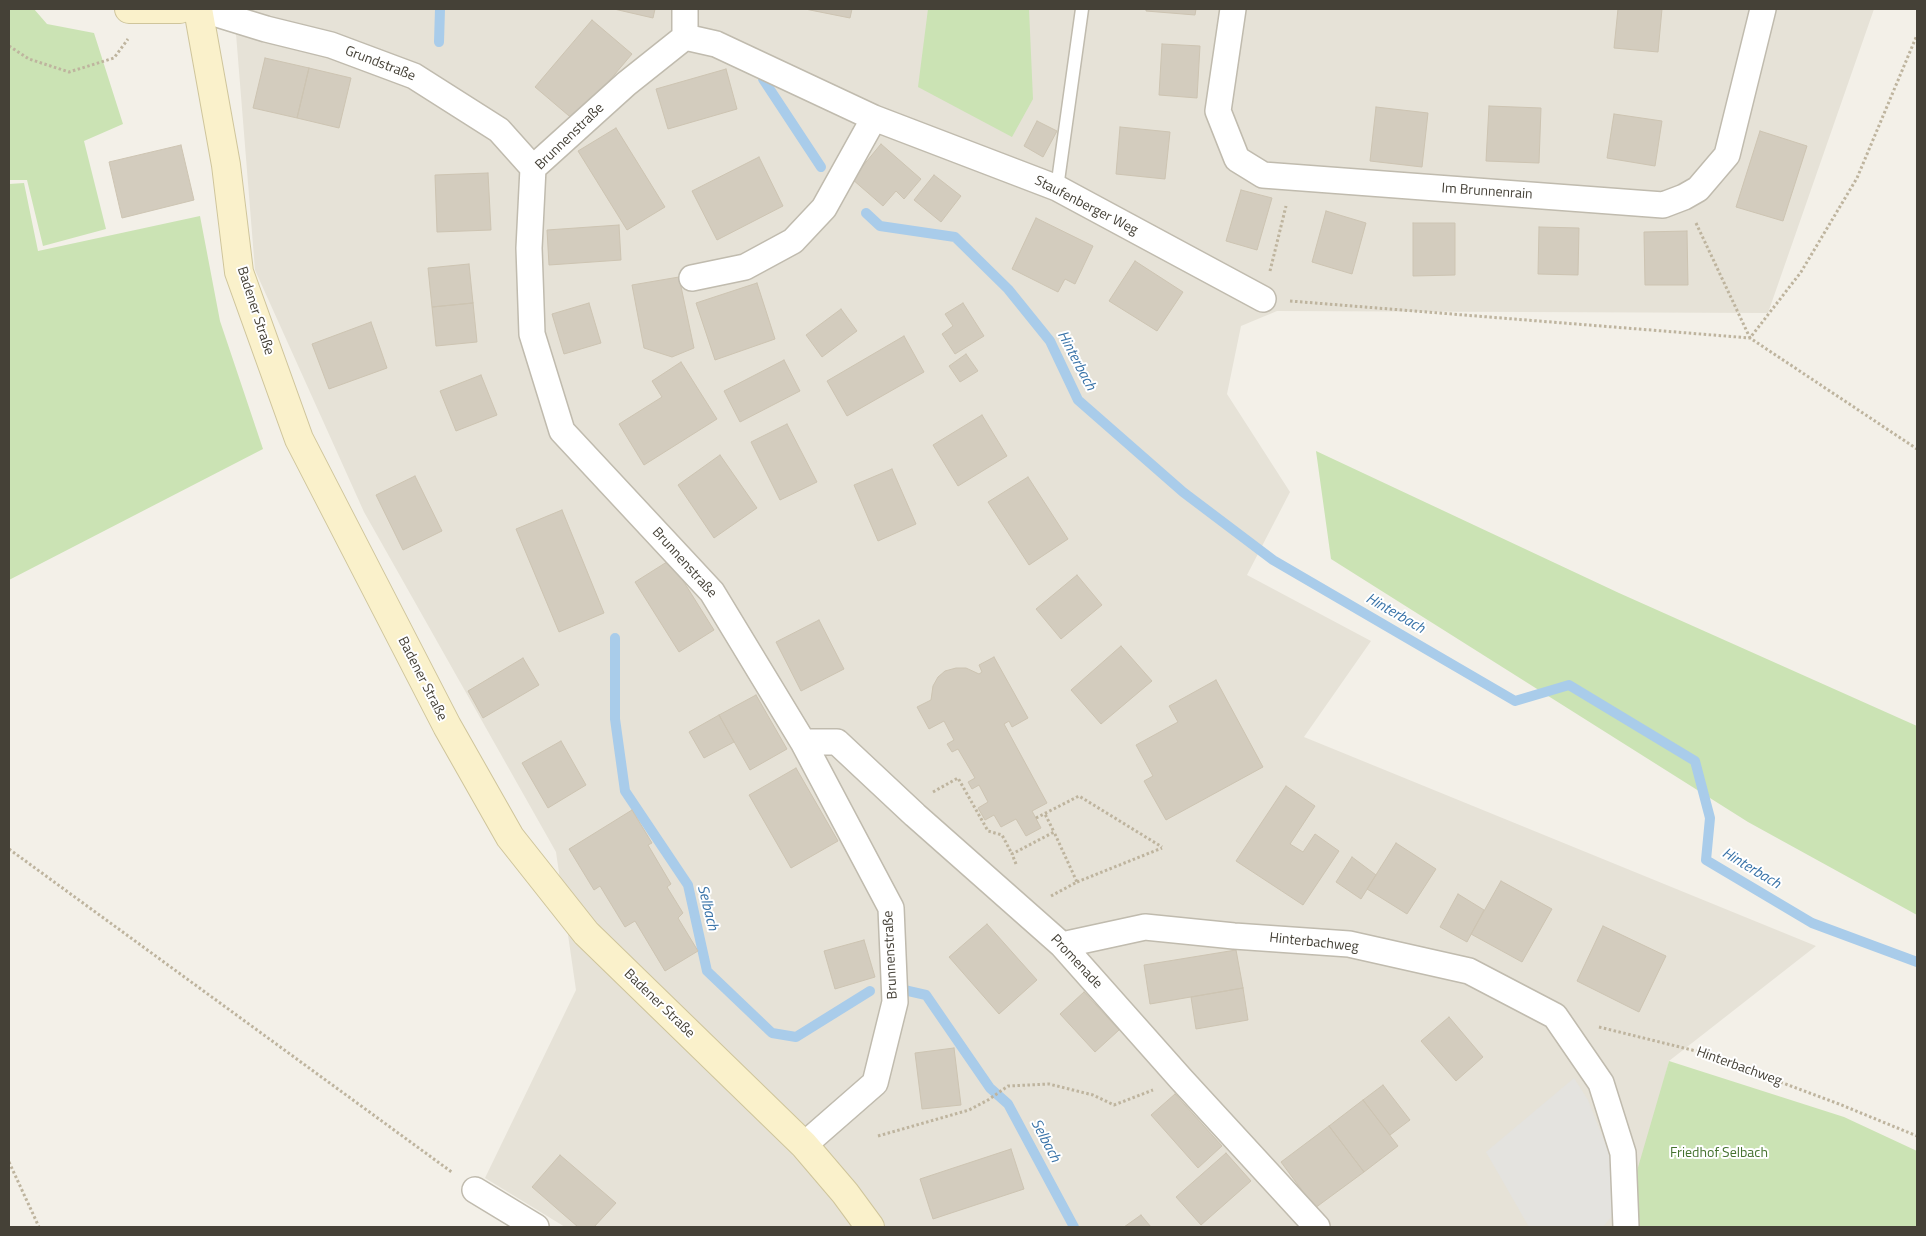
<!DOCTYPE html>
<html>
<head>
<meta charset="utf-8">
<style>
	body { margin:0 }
	#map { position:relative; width:1926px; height:1236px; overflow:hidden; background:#f3f0e8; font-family:"Titillium Web",sans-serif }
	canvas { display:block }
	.frame { position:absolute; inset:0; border:10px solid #454137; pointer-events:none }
</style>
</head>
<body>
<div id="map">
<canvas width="1926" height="1236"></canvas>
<div class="frame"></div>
</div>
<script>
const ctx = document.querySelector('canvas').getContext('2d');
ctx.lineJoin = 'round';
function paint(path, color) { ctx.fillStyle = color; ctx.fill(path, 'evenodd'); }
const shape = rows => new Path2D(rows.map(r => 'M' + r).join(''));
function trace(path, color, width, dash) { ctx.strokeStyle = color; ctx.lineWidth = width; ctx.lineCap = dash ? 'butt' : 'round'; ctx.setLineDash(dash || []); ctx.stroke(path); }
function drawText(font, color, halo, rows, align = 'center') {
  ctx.font = font + ' "Titillium Web",sans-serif'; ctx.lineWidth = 4; ctx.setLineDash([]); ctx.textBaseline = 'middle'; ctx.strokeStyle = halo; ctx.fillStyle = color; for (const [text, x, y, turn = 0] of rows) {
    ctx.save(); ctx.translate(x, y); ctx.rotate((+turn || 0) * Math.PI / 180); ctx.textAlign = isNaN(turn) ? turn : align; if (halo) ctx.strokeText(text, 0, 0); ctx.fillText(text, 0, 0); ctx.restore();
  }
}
paint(shape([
	[234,9,1874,9,1768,313,1277,311,1241,326,1227,394,1290,492,1247,575,1371,641,1304,737,1816,946,1669,1061,1627,1227,565,1227,485,1178,576,990,556,852,364,512,255,270]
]), '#e6e2d7');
paint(shape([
	[9,9,34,9,47,24,94,33,123,124,84,141,106,229,43,246,27,180,9,180],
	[928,9,1029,9,1033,99,1012,137,918,87],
	[24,183,38,251,200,216,220,321,263,449,9,580,9,184],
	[1316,451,1619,593,1917,726,1917,915,1748,822,1331,559],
	[1669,1061,1844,1117,1917,1151,1917,1227,1627,1227,1625,1212]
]), '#cbe3b4');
paint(shape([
	[1574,1078,1588,1100,1610,1156,1617,1210,1603,1227,1529,1227,1486,1152]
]), '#e4e3df');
trace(shape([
	[439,42,440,9],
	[763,79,821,167],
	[866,213,880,226,955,237,1008,289,1050,341,1078,400,1183,492,1273,560,1515,701,1569,685,1695,761,1710,818,1706,860,1812,923,1917,962],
	[615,638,615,719,625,791,688,885,707,971,772,1033,796,1037,870,991],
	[904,990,926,995,990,1088,1008,1104,1074,1227]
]), '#a9ccea', 10);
const building = shape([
	[614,9,655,9,653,18,614,9],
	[805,9,852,9,850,18,805,9],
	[1146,9,1196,9,1195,15,1146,11,1146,9],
	[1618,9,1662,9,1658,52,1614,48,1618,9],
	[592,20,632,54,575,121,535,87,592,20],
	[1162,44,1200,46,1197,98,1159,95,1162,44],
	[265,58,309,68,297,118,253,108,265,58],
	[309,68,351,78,339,128,297,118,309,68],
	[726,69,737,109,668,129,656,89,726,69],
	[1489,106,1541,108,1539,163,1486,161,1489,106],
	[1376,107,1428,113,1422,167,1370,161,1376,107],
	[1614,114,1662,121,1655,166,1607,158,1614,114],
	[1037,121,1057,131,1043,157,1024,146,1037,121],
	[1120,127,1170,132,1165,179,1116,174,1120,127],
	[616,128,665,207,627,230,578,151,616,128],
	[1760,131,1807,146,1783,221,1736,207,1760,131],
	[881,144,921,179,904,199,896,191,883,206,852,179,881,144],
	[181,145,194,200,122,218,109,162,181,145],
	[759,157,783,206,717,240,692,191,759,157],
	[488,173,491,230,437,232,435,175,488,173],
	[934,175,961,196,941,222,914,200,934,175],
	[1241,190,1272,198,1257,250,1226,241,1241,190],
	[1326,211,1366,223,1352,274,1312,262,1326,211],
	[1036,218,1093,246,1075,284,1065,279,1058,292,1012,269,1036,218],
	[1413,223,1455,223,1455,275,1413,276,1413,223],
	[619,225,621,260,549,265,547,230,619,225],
	[1539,227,1579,228,1578,275,1538,274,1539,227],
	[1687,231,1688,285,1645,285,1644,232,1687,231],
	[1135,261,1183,292,1157,331,1109,301,1135,261],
	[469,264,473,303,432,307,428,268,469,264],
	[679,277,694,348,672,357,644,348,632,285,679,277],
	[757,283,775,339,715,360,696,303,757,283],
	[473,303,477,342,436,346,432,307,473,303],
	[589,303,601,343,564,354,552,314,589,303],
	[963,303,984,336,955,354,942,334,953,326,945,314,963,303],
	[841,309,857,331,822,357,806,335,841,309],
	[371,322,387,368,329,389,312,344,371,322],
	[904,336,924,372,847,416,827,381,904,336],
	[966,354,978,371,960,382,949,366,966,354],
	[784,360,800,391,740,422,724,391,784,360],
	[681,362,717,419,644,465,619,424,662,397,652,381,681,362],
	[481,375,497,415,456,431,440,391,481,375],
	[982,415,1007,456,958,486,933,445,982,415],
	[787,424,817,482,780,500,751,442,787,424],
	[720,455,757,508,714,538,678,485,720,455],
	[892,469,916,524,878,541,854,485,892,469],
	[415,476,442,531,403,550,376,495,415,476],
	[1028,477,1068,539,1029,565,988,502,1028,477],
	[562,510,604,613,559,632,516,529,562,510],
	[670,560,714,630,679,652,635,582,670,560],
	[1077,575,1102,605,1061,639,1036,609,1077,575],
	[819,620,844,669,801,691,776,642,819,620],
	[1121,646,1152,681,1101,724,1071,690,1121,646],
	[994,657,1028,718,1012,727,1009,721,1004,724,1047,803,1032,811,1041,828,1026,836,1016,819,1001,827,994,815,985,820,978,808,988,802,979,785,972,789,968,782,975,778,958,749,952,752,947,744,954,740,944,721,929,729,917,707,931,700,933,686,938,677,945,671,956,668,966,668,979,674,982,672,979,665,994,657],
	[523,658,539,685,483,718,468,691,523,658],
	[1216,680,1263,767,1166,820,1144,781,1153,776,1136,745,1178,722,1169,706,1216,680],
	[756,695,787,749,750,770,719,715,756,695],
	[719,715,734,742,704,758,689,732,719,715],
	[561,741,586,785,548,808,522,763,561,741],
	[796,768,838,841,791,868,749,795,796,768],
	[1286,786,1315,806,1290,844,1303,852,1315,834,1339,851,1303,905,1236,861,1286,786],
	[632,810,652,843,648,845,671,884,667,887,683,913,678,918,698,951,665,971,635,921,625,927,600,886,594,890,569,849,632,810],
	[1396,843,1436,869,1407,914,1367,889,1396,843],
	[1352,857,1376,875,1361,899,1336,882,1352,857],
	[1501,881,1552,909,1522,962,1471,934,1501,881],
	[1458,894,1484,910,1467,942,1440,927,1458,894],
	[987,924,1037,980,999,1014,949,957,987,924],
	[1603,926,1666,956,1639,1012,1577,981,1603,926],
	[864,940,875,977,835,989,824,951,864,940],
	[1236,950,1243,988,1150,1004,1144,965,1236,950],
	[1243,988,1248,1020,1196,1029,1191,997,1243,988],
	[1084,992,1119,1030,1095,1052,1060,1014,1084,992],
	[1449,1017,1483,1057,1456,1081,1421,1041,1449,1017],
	[954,1048,961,1105,922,1109,915,1053,954,1048],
	[1383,1085,1410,1120,1390,1135,1363,1100,1383,1085],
	[1175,1094,1222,1146,1198,1168,1151,1115,1175,1094],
	[1363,1100,1398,1146,1364,1172,1329,1126,1363,1100],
	[1329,1126,1364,1172,1315,1208,1281,1162,1329,1126],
	[1011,1149,1024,1189,933,1219,920,1179,1011,1149],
	[1226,1153,1251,1181,1201,1225,1176,1197,1226,1153],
	[560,1155,616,1203,594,1227,578,1227,532,1187,560,1155],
	[1141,1215,1151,1227,1124,1227,1141,1215]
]);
paint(building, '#d3ccbe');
trace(building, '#cdc4b2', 1);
const lane = shape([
	[1057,188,1082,9]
]);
const street = shape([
	[201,9,266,29,331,45,414,76,499,130,533,168],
	[685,9,685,37,626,84,533,168,529,248,532,334,562,431,712,592,803,742,891,908,895,1002,875,1083,804,1145],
	[1233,9,1218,111,1237,159,1263,175,1663,205,1684,197,1698,189,1727,155,1763,9],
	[685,37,716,44,874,118,1057,188,1263,299],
	[692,278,745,267,793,241,824,208,874,118],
	[803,742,837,742,915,815,1062,945,1181,1079,1317,1227],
	[1062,945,1145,927,1234,936,1349,944,1469,971,1555,1016,1601,1083,1623,1153,1626,1227],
	[475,1190,536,1227]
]);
const secondary = shape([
	[129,9,180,9],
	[198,9,226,165,239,272,299,439,447,726,510,837,586,933,804,1145,845,1193,870,1227]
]);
trace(lane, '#c0bbae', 15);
trace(street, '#c0bbae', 28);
trace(secondary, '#cfc59b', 30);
trace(shape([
	[9,46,29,59,69,72,114,58,128,39],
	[1696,223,1750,338,1801,272,1857,178,1917,35],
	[1270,271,1286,206],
	[1290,301,1750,338,1917,449],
	[933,792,958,778,988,831,1002,835,1012,854],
	[1036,818,1079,796,1162,847],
	[9,849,453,1173],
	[1016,864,1012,854,1054,832,1045,814],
	[1077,882,1162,848],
	[1051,896,1077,882,1054,832],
	[1599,1027,1700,1052,1839,1104,1917,1136],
	[878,1136,969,1110,988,1100,1008,1086,1049,1084,1093,1095,1114,1105,1153,1090],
	[9,1162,39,1227]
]), '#beb49e', 3, [2.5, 2.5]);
trace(lane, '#fff', 12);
trace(street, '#fff', 25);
trace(secondary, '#faf1cb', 28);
drawText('14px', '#454137', '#fff', [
	["Grundstraße",380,64,21],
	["Brunnenstraße",570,137,-44],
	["Im Brunnenrain",1487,192,4],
	["Staufenberger Weg",1086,206,27],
	["Badener Straße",255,311,72],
	["Brunnenstraße",684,563,48],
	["Badener Straße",422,679,63],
	["Hinterbachweg",1314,943,6],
	["Brunnenstraße",891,955,-93],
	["Promenade",1076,962,47],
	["Badener Straße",659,1004,44],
	["Hinterbachweg",1739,1067,20]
]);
drawText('14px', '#45722f', '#fff', [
	["Friedhof Selbach",1719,1154]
]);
drawText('italic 15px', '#3973a8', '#fff', [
	["Hinterbach",1076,361,62],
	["Hinterbach",1395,614,30],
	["Hinterbach",1751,869,31],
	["Selbach",707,908,76],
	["Selbach",1045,1141,62]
]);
</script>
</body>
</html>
